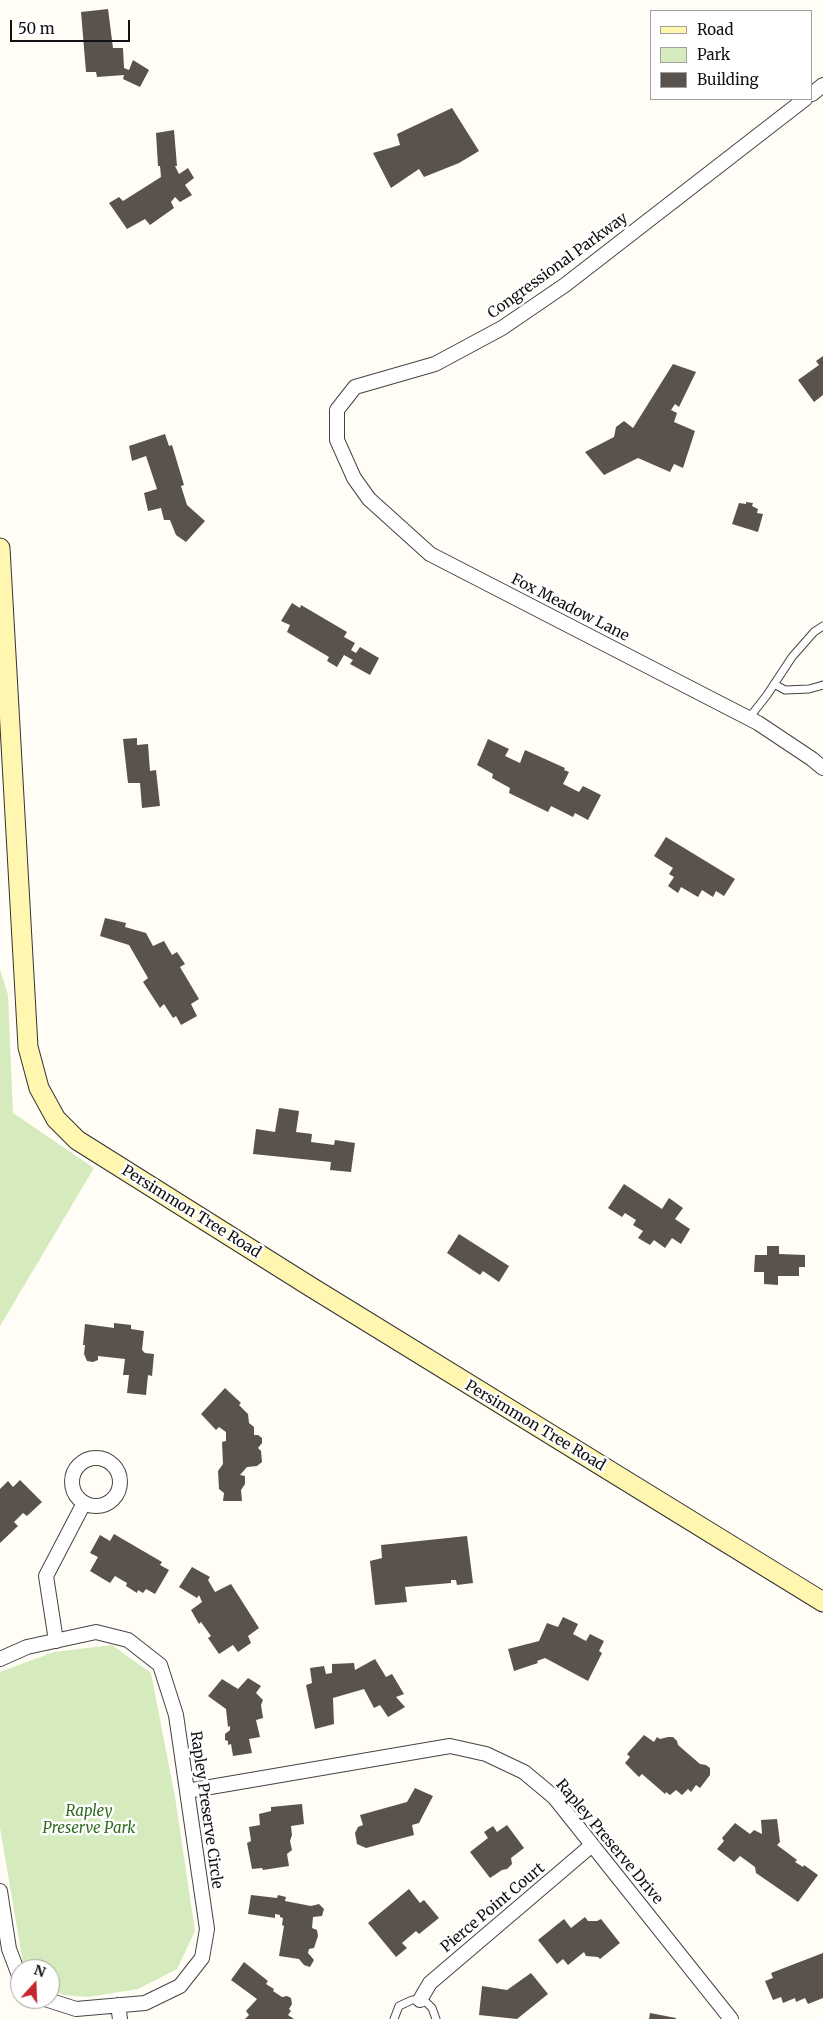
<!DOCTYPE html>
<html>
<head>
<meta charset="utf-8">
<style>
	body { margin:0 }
	#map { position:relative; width:823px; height:2019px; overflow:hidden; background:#fffdf5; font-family:Merriweather,serif }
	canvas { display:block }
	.legend { position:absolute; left:650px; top:10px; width:162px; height:90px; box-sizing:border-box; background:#fff; border:1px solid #a0a0a0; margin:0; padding:6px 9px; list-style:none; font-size:15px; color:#111 }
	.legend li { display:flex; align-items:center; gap:10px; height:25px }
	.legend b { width:25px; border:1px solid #a0a0a0 }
	.north { position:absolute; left:10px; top:1959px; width:50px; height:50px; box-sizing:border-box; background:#fff; border:1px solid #a0a0a0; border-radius:50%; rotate:20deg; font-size:14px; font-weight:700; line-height:20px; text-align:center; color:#111 }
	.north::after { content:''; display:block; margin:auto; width:18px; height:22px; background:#c4262e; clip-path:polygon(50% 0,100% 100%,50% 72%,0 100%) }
	.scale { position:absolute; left:10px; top:20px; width:120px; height:22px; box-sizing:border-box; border:2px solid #111; border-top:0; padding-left:6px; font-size:15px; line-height:18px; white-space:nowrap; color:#111; -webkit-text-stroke:4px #fff; paint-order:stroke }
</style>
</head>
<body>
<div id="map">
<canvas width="823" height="2019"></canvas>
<ul class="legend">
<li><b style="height:6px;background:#fff6b0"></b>Road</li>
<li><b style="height:14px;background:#d5ebbd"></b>Park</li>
<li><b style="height:14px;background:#5a524d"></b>Building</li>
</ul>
<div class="north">N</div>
<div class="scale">50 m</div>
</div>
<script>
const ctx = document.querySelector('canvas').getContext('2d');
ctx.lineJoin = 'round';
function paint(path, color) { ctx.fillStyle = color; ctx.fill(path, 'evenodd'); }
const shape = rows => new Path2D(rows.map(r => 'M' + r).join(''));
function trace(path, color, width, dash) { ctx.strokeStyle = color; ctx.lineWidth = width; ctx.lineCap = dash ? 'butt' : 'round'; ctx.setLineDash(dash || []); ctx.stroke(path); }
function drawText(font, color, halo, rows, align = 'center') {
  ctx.font = font + ' Merriweather,serif'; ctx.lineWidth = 5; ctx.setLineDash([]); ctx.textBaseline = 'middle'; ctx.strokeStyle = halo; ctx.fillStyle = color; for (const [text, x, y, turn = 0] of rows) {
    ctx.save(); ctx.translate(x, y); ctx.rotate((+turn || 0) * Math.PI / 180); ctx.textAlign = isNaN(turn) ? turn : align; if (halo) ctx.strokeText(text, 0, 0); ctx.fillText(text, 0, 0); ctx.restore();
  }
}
paint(shape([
	[0,969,8,995,13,1113,94,1168,0,1326],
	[112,1645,151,1673,175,1797,195,1931,177,1969,138,1989,88,1997,63,1995,50,1988,50,1969,28,1969,23,1963,0,1828,0,1672,54,1652]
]), '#d5ebbd');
paint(shape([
	[108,9,113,48,123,48,124,68,129,70,133,60,149,70,140,87,123,79,124,75,97,77,96,72,86,72,81,12],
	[452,108,479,151,459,163,424,177,419,169,391,188,373,153,400,145,397,134],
	[174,130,177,166,175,166,179,174,188,168,194,178,185,185,192,195,180,202,175,197,171,202,174,208,150,225,145,219,127,229,109,203,119,197,123,201,161,177,160,166,158,166,156,133],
	[823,356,823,395,814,402,798,380,819,365,816,361],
	[673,364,696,372,679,407,675,404,671,410,677,413,674,422,695,431,683,468,674,464,670,472,638,458,604,475,585,452,614,437,616,427,624,421,633,428],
	[165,434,169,446,172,445,184,485,181,486,187,505,205,521,186,542,176,535,170,520,164,520,161,508,148,511,144,493,157,489,146,456,132,461,129,446],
	[746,502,753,503,752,506,758,509,757,513,763,514,758,532,732,524,739,503,746,504],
	[292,603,300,608,301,605,347,632,344,637,355,643,351,650,356,653,360,647,379,658,370,675,350,664,353,660,344,655,337,667,327,661,329,657,287,632,290,625,281,621],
	[137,738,137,745,148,744,150,771,156,770,160,806,142,808,140,783,128,783,123,739],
	[488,739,509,749,505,756,520,763,525,750,565,768,564,770,569,772,563,784,579,792,583,786,601,795,588,820,575,813,573,817,551,806,548,812,509,793,510,788,492,778,493,774,477,765],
	[666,837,735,879,724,896,716,891,713,897,702,890,698,897,681,887,678,893,668,886,674,877,669,874,673,868,654,856],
	[105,918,126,923,125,927,146,933,153,946,164,941,172,955,177,952,185,964,180,967,199,999,191,1004,197,1016,181,1025,176,1016,173,1018,164,1004,160,1008,143,982,148,978,129,945,100,936],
	[279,1108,299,1111,296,1132,312,1134,311,1142,334,1145,335,1140,355,1143,351,1172,330,1170,331,1162,253,1154,256,1129,275,1132],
	[624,1184,662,1209,669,1198,683,1208,675,1219,690,1229,681,1244,672,1238,665,1248,654,1240,650,1245,638,1238,643,1231,633,1225,636,1220,625,1213,622,1217,608,1208],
	[459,1234,509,1266,499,1282,483,1271,480,1275,447,1253],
	[767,1246,779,1246,779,1254,805,1255,805,1267,799,1267,799,1276,778,1276,778,1285,764,1284,764,1272,754,1272,755,1255,767,1255],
	[114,1323,131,1325,131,1329,144,1331,142,1350,145,1353,154,1354,152,1376,148,1375,146,1395,127,1393,129,1375,123,1375,125,1359,98,1356,98,1360,93,1362,87,1361,84,1354,85,1345,83,1345,85,1324,114,1328],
	[225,1388,241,1403,239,1405,248,1414,249,1423,254,1427,254,1435,258,1435,262,1438,262,1443,258,1448,261,1451,262,1462,257,1466,247,1467,240,1475,245,1476,245,1484,241,1490,242,1501,223,1501,224,1493,219,1489,218,1471,223,1464,222,1442,226,1441,226,1432,219,1427,216,1430,201,1414],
	[20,1480,42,1502,27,1516,23,1513,14,1522,18,1526,0,1543,0,1489,8,1481,13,1487],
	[114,1534,162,1562,160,1565,169,1570,155,1594,146,1589,143,1593,138,1590,137,1593,126,1586,127,1583,115,1576,110,1583,90,1571,98,1557,90,1553,100,1535,110,1541],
	[467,1536,473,1583,457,1585,456,1580,451,1580,451,1583,405,1587,407,1602,375,1605,370,1561,382,1558,381,1545],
	[192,1567,210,1577,208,1580,215,1592,231,1584,259,1628,248,1636,251,1643,238,1652,233,1645,219,1654,208,1638,211,1636,201,1622,199,1624,191,1610,202,1602,199,1595,197,1598,179,1587],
	[563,1617,578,1624,573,1634,586,1641,590,1634,604,1641,599,1651,602,1653,588,1681,545,1658,537,1661,538,1663,514,1671,508,1649,539,1641,547,1623,558,1627],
	[375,1659,386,1677,392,1674,404,1694,396,1697,405,1707,388,1717,380,1705,374,1708,364,1689,333,1698,334,1724,315,1729,306,1685,312,1683,310,1668,324,1666,326,1674,332,1673,332,1664,354,1663,355,1670],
	[248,1678,261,1686,256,1693,263,1700,261,1705,263,1718,256,1720,260,1737,249,1739,252,1753,233,1756,231,1744,228,1745,228,1741,225,1740,225,1734,230,1730,230,1726,228,1727,226,1709,208,1696,222,1679,238,1689],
	[644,1735,654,1742,657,1737,660,1739,668,1737,673,1737,677,1741,678,1745,700,1764,706,1765,710,1768,710,1775,700,1788,696,1785,691,1792,688,1789,682,1795,676,1790,670,1795,666,1792,665,1794,642,1774,639,1777,625,1763,630,1757,627,1754],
	[415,1788,433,1796,419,1823,412,1825,414,1835,366,1848,357,1844,355,1833,358,1827,363,1825,360,1815,407,1802],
	[302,1804,304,1824,291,1826,292,1835,290,1841,292,1850,287,1854,289,1866,263,1870,262,1868,252,1869,247,1843,251,1841,249,1827,260,1825,259,1814,271,1811,271,1807],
	[777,1819,780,1842,777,1845,797,1860,795,1862,803,1867,804,1865,818,1875,798,1902,756,1873,755,1867,740,1856,734,1862,717,1849,724,1841,722,1838,735,1823,750,1834,754,1830,762,1834,761,1820],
	[507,1825,524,1848,511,1858,512,1864,507,1869,502,1870,490,1878,470,1852,488,1838,484,1832,493,1826,497,1832],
	[409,1889,420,1903,424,1900,439,1918,419,1934,416,1931,402,1943,407,1948,396,1957,368,1923],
	[251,1895,277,1898,278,1895,286,1897,285,1901,311,1906,319,1904,324,1909,322,1916,313,1917,312,1928,317,1930,318,1936,314,1948,309,1949,308,1953,314,1960,310,1967,304,1965,299,1959,279,1956,284,1926,282,1925,283,1918,280,1917,280,1915,275,1914,275,1918,248,1914],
	[585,1917,588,1921,597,1921,601,1919,620,1943,600,1959,598,1957,586,1956,584,1952,568,1965,563,1959,557,1964,538,1940,564,1919,571,1928],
	[823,1953,823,1998,808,2004,805,1998,796,2002,795,1998,783,2003,781,1997,773,2000,765,1981,773,1978,771,1973],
	[244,1962,268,1981,266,1984,274,1989,273,1991,282,1997,287,1996,291,1998,292,2004,289,2009,291,2011,288,2015,294,2019,245,2019,249,2015,246,2011,257,1999,231,1980],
	[531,1973,548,1994,517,2019,479,2015,482,1986,507,1990],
	[650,2013,676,2018,676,2019,649,2019]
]), '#5a524d');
const lane = shape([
	[774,684,785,690,809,689,823,685],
	[749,718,767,695,792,657,814,632,823,626],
	[394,2019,399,2006,412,2000,420,2000,427,2003,432,2008,436,2019]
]);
const street = shape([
	[812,94,823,85],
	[805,99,565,285,502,328,435,364,355,387,337,410,337,440,354,478,369,499,430,554,758,723,812,759,823,768],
	'72 1482a24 24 0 1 1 48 0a24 24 0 1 1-48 0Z',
	[56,1641,46,1576,84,1503],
	[0,1659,27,1647,96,1632,128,1640,160,1665,176,1715,207,1929,202,1958,180,1986,145,2003,76,2009,45,1999],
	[187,1791,450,1746,486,1754,524,1772,554,1797,731,2019],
	[0,1891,9,1949,20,1978],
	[420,2000,430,1983,592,1845],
	[118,2005,120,2019]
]);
const secondary = shape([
	[0,548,28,1047,39,1088,56,1119,77,1140,311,1287,823,1602]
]);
trace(lane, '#444', 9);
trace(street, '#444', 16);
trace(secondary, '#333', 21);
trace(lane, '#fff', 7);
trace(street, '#fff', 14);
trace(secondary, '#fff6b0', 19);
drawText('15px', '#111', '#fff', [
	["Congressional Parkway",558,266,-36],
	["Fox Meadow Lane",570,608,27],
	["Persimmon Tree Road",191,1212,32],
	["Persimmon Tree Road",535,1426,31],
	["Rapley Preserve Circle",206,1810,82],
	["Rapley Preserve Drive",609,1842,50],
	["Pierce Point Court",493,1908,-40]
]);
drawText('italic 15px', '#2f6b1f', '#fff', [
	["Rapley",89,1812],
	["Preserve Park",89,1829]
]);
</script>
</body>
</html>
